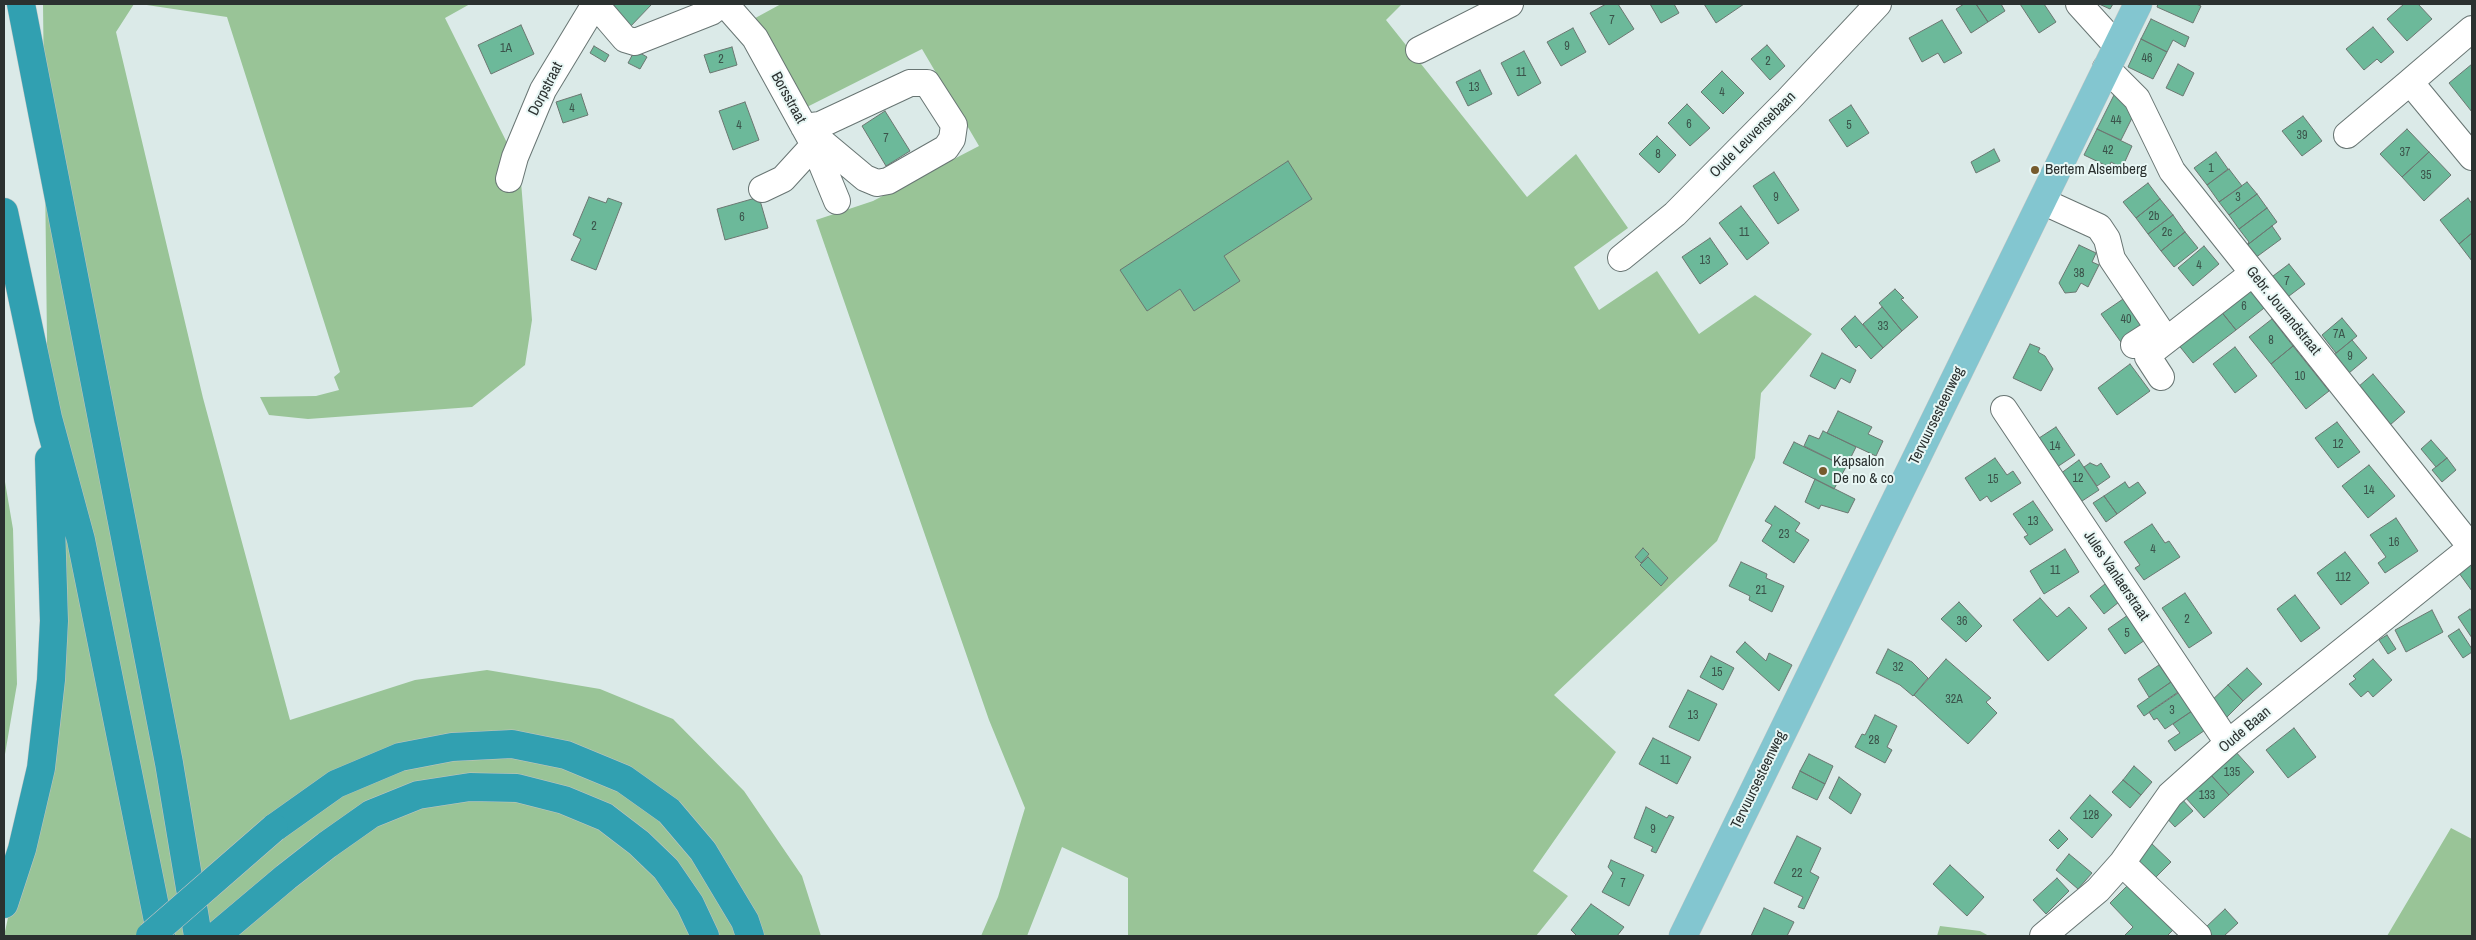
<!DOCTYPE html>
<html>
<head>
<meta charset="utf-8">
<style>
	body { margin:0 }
	#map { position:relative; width:2476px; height:940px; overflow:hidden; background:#dbeae8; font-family:"Archivo Narrow",sans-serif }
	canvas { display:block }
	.frame { position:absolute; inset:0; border:5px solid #2b3130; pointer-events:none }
</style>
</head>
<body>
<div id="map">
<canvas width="2476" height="940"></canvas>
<div class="frame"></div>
</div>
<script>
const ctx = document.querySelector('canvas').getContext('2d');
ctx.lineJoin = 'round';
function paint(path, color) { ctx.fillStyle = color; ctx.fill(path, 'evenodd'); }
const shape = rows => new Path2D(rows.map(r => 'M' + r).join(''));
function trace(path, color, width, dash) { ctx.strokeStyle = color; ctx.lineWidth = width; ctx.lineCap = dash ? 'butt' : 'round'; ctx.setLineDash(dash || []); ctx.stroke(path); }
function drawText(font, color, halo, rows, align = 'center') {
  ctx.font = font + ' "Archivo Narrow",sans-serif'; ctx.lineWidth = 4; ctx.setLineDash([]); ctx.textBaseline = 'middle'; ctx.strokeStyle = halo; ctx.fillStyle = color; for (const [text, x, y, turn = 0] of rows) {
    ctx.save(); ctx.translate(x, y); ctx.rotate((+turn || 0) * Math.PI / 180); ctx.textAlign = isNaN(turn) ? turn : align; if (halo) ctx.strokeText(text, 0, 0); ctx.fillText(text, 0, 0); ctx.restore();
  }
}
paint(shape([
	[43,4,134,4,116,32,203,398,290,720,415,680,487,670,600,689,673,719,744,791,802,876,821,936,4,936,41,768,51,679],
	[140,4,470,4,445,18,520,169,532,320,525,365,472,407,308,419,269,415,260,397,316,396,339,390,334,377,340,372,227,17],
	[781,4,1402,4,1386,20,1527,197,1576,154,1628,228,1574,267,1599,310,1657,271,1699,334,1755,295,1812,334,1761,393,1755,458,1717,541,1554,695,1616,752,1533,871,1568,896,1536,936,1128,936,1128,878,1062,847,1027,936,981,936,998,897,1025,808,989,720,816,220,873,201,979,146,922,49,801,110,748,22],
	[4,476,13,529,17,684,4,760],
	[2451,828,2472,839,2472,936,2387,936],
	[1940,926,1980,931,1989,936,1937,936]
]), '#99c497');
const building = shape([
	[614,4,652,4,628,29,608,9,614,4],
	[1606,4,1618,4,1634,29,1609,45,1590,13,1606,4],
	[1650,4,1674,4,1679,13,1661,23,1650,4],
	[1704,4,1744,4,1716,23,1704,4],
	[1964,4,1976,4,1988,22,1971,33,1956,9,1964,4],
	[1976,4,2001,4,2005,11,1988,22,1976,4],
	[2020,4,2044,4,2056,22,2039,33,2020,4],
	[2099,4,2113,4,2110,9,2099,4],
	[2158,4,2196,4,2201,6,2193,23,2157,7,2158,4],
	[2404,4,2418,4,2432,19,2407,41,2387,19,2404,4],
	[2151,19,2189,37,2185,47,2173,40,2167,52,2141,39,2151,19],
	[1942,20,1962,53,1944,63,1938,53,1922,62,1909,38,1942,20],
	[521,25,534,54,491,74,478,45,521,25],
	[2373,27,2394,52,2381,63,2377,59,2364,70,2346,49,2373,27],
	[1573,28,1586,52,1561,66,1547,42,1573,28],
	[2141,39,2167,52,2153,79,2128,67,2141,39],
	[1767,45,1785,66,1770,80,1751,59,1767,45],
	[594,46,609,55,605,62,590,53,594,46],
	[732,47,737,65,710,73,704,55,732,47],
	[635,50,647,57,640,69,628,63,635,50],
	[1524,51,1541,83,1518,96,1501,63,1524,51],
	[2178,64,2194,73,2183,96,2166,88,2178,64],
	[2472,64,2472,112,2449,83,2472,64],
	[1480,70,1492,94,1468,106,1456,82,1480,70],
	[1722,71,1744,93,1723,114,1701,92,1722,71],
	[2115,93,2135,112,2121,140,2097,129,2115,93],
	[581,94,588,115,563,123,556,102,581,94],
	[745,102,759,140,733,150,719,111,745,102],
	[1687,104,1710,128,1690,146,1668,123,1687,104],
	[1851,105,1869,133,1847,147,1829,120,1851,105],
	[885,111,910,151,886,166,862,126,885,111],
	[2303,116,2322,141,2302,156,2282,131,2303,116],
	[2097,129,2132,146,2122,168,2111,162,2109,167,2084,155,2097,129],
	[2407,129,2429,152,2402,177,2380,154,2407,129],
	[1657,136,1676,155,1659,173,1639,154,1657,136],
	[1994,149,2000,161,1976,173,1971,162,1994,149],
	[2216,152,2228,169,2207,185,2194,168,2216,152],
	[2429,152,2451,175,2424,201,2402,177,2429,152],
	[1288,161,1312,199,1224,256,1240,281,1194,311,1180,289,1147,311,1120,270,1288,161],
	[2229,169,2242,186,2219,202,2207,185,2229,169],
	[1774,172,1799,210,1778,224,1753,186,1774,172],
	[2247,182,2257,194,2229,215,2219,202,2247,182],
	[2148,183,2160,199,2136,218,2123,202,2148,183],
	[2257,194,2267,208,2239,229,2229,215,2257,194],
	[589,197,606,203,608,198,622,203,596,270,571,260,581,239,573,235,589,197],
	[759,197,768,228,725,240,717,209,759,197],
	[2468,198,2472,204,2472,233,2459,244,2440,220,2468,198],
	[2160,199,2173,215,2148,234,2136,218,2160,199],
	[1741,206,1769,243,1747,260,1719,223,1741,206],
	[2267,208,2277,222,2246,246,2249,242,2239,229,2267,208],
	[2173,215,2185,232,2161,251,2148,234,2173,215],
	[2272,226,2281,239,2255,258,2246,246,2272,226],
	[2185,232,2198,248,2174,267,2161,251,2185,232],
	[2472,233,2472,261,2459,244,2472,233],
	[1710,238,1728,264,1700,284,1682,257,1710,238],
	[2079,245,2096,253,2092,262,2099,265,2088,287,2081,283,2076,292,2065,293,2059,283,2079,245],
	[2204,246,2219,264,2193,286,2178,268,2204,246],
	[2289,264,2305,284,2285,299,2269,279,2289,264],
	[2252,284,2268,305,2236,330,2220,310,2252,284],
	[1895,289,1904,298,1901,299,1918,317,1902,331,1879,303,1895,289],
	[2129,295,2150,326,2123,345,2101,314,2129,295],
	[1882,307,1902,331,1883,348,1863,324,1882,307],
	[2220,310,2236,330,2193,363,2177,343,2220,310],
	[1855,316,1883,348,1871,359,1859,345,1856,348,1841,329,1855,316],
	[2342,318,2357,336,2336,353,2322,335,2342,318],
	[2272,319,2293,346,2271,364,2249,337,2272,319],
	[2352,340,2367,358,2349,373,2334,355,2352,340],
	[2030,344,2040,348,2038,352,2045,356,2053,369,2041,391,2013,378,2030,344],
	[2293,346,2329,391,2306,409,2271,364,2293,346],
	[2235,347,2257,376,2235,393,2213,364,2235,347],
	[1822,353,1856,370,1850,383,1841,378,1835,389,1810,376,1822,353],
	[2130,364,2150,391,2117,415,2098,388,2130,364],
	[2373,374,2405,412,2390,425,2358,387,2373,374],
	[1838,411,1872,427,1868,434,1883,441,1876,456,1827,433,1838,411],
	[2337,422,2360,452,2338,468,2315,438,2337,422],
	[2056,427,2075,455,2057,467,2036,440,2056,427],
	[1823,431,1856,447,1846,467,1804,446,1809,435,1819,439,1823,431],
	[2431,440,2447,458,2436,467,2421,449,2431,440],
	[1794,442,1846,467,1834,489,1783,463,1794,442],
	[1995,458,2007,475,2013,471,2021,483,1991,502,1987,496,1980,501,1965,478,1995,458],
	[2447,458,2456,470,2442,482,2432,470,2447,458],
	[2079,460,2099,490,2079,503,2060,474,2079,460],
	[2090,463,2097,466,2101,463,2110,477,2097,486,2084,467,2090,463],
	[2369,465,2395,496,2368,518,2342,486,2369,465],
	[1815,479,1855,499,1848,513,1821,505,1819,509,1805,502,1815,479],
	[2125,482,2129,488,2138,482,2146,493,2117,514,2104,496,2125,482],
	[2104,496,2117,514,2106,522,2093,503,2104,496],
	[2033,501,2053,530,2030,545,2024,537,2028,535,2013,514,2033,501],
	[1775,506,1800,523,1795,531,1809,540,1794,563,1762,541,1772,525,1765,521,1775,506],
	[2396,518,2418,551,2385,573,2378,563,2386,557,2370,535,2396,518],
	[2152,524,2165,543,2169,541,2180,557,2144,580,2135,568,2140,565,2124,542,2152,524],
	[1643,548,1649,554,1641,563,1635,557,1643,548],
	[2065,549,2079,572,2044,594,2030,571,2065,549],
	[2345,552,2369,583,2341,605,2317,573,2345,552],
	[1648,557,1668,578,1661,586,1640,565,1648,557],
	[1741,562,1767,574,1766,578,1784,586,1772,612,1749,600,1750,596,1729,586,1741,562],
	[2472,564,2472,591,2459,573,2472,564],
	[2110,580,2124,598,2104,614,2090,596,2110,580],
	[2185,593,2212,633,2189,648,2162,608,2185,593],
	[2295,595,2320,628,2301,642,2277,609,2295,595],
	[2040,598,2057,617,2069,607,2087,628,2048,661,2013,620,2040,598],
	[1959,602,1982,626,1966,642,1941,619,1959,602],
	[2470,609,2472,612,2472,638,2458,617,2470,609],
	[2432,610,2443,632,2406,652,2395,630,2432,610],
	[2128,615,2145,640,2125,654,2108,629,2128,615],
	[2459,629,2472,649,2472,652,2463,658,2448,636,2459,629],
	[2387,635,2396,649,2388,654,2379,640,2387,635],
	[1745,642,1766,661,1769,653,1792,665,1779,691,1736,652,1745,642],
	[1888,649,1912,662,1928,678,1913,696,1900,685,1876,673,1888,649],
	[1711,656,1734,668,1723,690,1700,677,1711,656],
	[1946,659,1991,698,1986,702,1997,713,1968,744,1914,695,1946,659],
	[2373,659,2392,680,2373,697,2368,691,2361,697,2349,684,2356,679,2353,676,2373,659],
	[2159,665,2171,682,2149,697,2138,679,2159,665],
	[2247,668,2262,684,2243,701,2228,685,2247,668],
	[2171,682,2178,693,2144,716,2137,706,2171,682],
	[2228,685,2243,701,2225,719,2209,703,2228,685],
	[1688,690,1717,704,1699,741,1669,727,1688,690],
	[2181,690,2195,709,2165,729,2157,718,2154,720,2149,712,2181,690],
	[2195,709,2208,728,2175,751,2168,741,2180,733,2173,724,2195,709],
	[1875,715,1897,726,1887,747,1892,750,1885,763,1855,747,1862,734,1865,735,1875,715],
	[2294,728,2316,757,2288,778,2266,750,2294,728],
	[1653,738,1691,757,1677,784,1639,764,1653,738],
	[2235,751,2254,772,2229,795,2210,774,2235,751],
	[1809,754,1833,766,1825,784,1800,771,1809,754],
	[2134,766,2152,782,2141,795,2123,780,2134,766],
	[1800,771,1825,784,1817,800,1792,788,1800,771],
	[2210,774,2229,795,2204,818,2185,797,2210,774],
	[1839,777,1861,794,1851,814,1829,798,1839,777],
	[2123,780,2141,795,2130,808,2112,792,2123,780],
	[2090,795,2112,815,2092,838,2070,818,2090,795],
	[2179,796,2193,811,2175,827,2162,813,2179,796],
	[1646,807,1667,818,1669,815,1674,817,1656,853,1651,851,1653,847,1634,838,1646,807],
	[2059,830,2068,839,2058,849,2049,840,2059,830],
	[1797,836,1821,848,1810,872,1819,877,1804,909,1798,907,1803,897,1774,883,1797,836],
	[2151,843,2171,862,2153,880,2134,861,2151,843],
	[2069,854,2092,873,2078,889,2056,870,2069,854],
	[1611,860,1644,875,1629,906,1602,892,1613,873,1608,867,1611,860],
	[1950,865,1984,897,1967,916,1933,884,1950,865],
	[2057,878,2069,891,2046,914,2033,900,2057,878],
	[2127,886,2173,930,2167,936,2124,936,2133,927,2110,903,2127,886],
	[1591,904,1624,927,1617,936,1577,936,1571,930,1591,904],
	[1764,908,1794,922,1787,936,1751,936,1764,908],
	[2225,909,2238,923,2224,936,2213,936,2205,928,2225,909]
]);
paint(building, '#6cb99a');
trace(building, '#6b7771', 1);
const minor = shape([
	[595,4,625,39,635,42,711,12,721,4],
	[725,4,755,38,814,145,837,201],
	[2079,4,2117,46],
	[2472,29,2410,82,2472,157],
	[1419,50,1510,4],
	[2106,68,2137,99,2172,171,2471,547],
	[910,83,927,83,954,125,952,139,946,148,888,181,877,183,865,178,804,127,820,125,910,83],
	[2347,135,2410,82],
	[509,179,515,157,543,90,595,4],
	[762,189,783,179,814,145],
	[2042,201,2099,227,2107,239,2112,259,2159,329,2134,345],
	[1621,258,1675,214,1788,100,1878,4],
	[2161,377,2148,357,2150,353,2253,273],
	[2004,409,2228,743],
	[2122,863,2198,936],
	[2043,936,2098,890,2122,863,2170,795,2228,743,2472,547]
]);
const major = shape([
	[1683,936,2138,4]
]);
const highway = shape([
	[21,4,169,763,198,936],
	[4,212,48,418,81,540,161,936],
	[274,828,336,784,400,757,452,747,512,744,566,755,624,779,669,811,703,851,745,921,750,936],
	[4,904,22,849,41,768,51,680,54,621,49,459],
	[216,936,286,877,327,845,371,814,418,795,470,787,517,788,564,800,605,817,639,843,666,869,690,904,705,936]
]);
trace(minor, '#687573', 28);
trace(major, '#c4c5c5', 29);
trace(highway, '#c4c5c5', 29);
trace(minor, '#fff', 26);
trace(major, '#83c6d0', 28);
trace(highway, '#31a0b1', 28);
const highwayBridge = shape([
	[150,936,274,828]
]);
trace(highwayBridge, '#c4c5c5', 29, []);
trace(highwayBridge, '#31a0b1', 28);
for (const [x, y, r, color] of [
	[2035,170,5,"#765b2d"],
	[1823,471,5,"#765b2d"]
]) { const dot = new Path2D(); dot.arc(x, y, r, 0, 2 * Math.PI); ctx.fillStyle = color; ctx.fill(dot); trace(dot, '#e8f7f5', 2); }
drawText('12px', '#3b534a', null, [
	["7",1612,21],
	["9",1567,47],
	["1A",506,49],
	["46",2147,59],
	["2",721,60],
	["2",1768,62],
	["11",1521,73],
	["13",1474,88],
	["4",1722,93],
	["4",572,109],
	["44",2116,121],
	["6",1689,125],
	["4",739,126],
	["5",1849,126],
	["39",2302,136],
	["7",886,139],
	["42",2108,151],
	["37",2405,153],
	["8",1658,155],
	["1",2211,169],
	["35",2426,176],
	["9",1776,198],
	["3",2238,198],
	["2b",2154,217],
	["6",742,218],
	["2",594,227],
	["11",1744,233],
	["2c",2167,233],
	["13",1705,261],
	["4",2199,266],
	["38",2079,274],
	["7",2287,282],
	["6",2244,307],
	["40",2126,320],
	["33",1883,327],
	["7A",2339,335],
	["8",2271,341],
	["9",2350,357],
	["10",2300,377],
	["12",2338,445],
	["14",2055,447],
	["12",2078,479],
	["15",1993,480],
	["14",2369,491],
	["13",2033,522],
	["23",1784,535],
	["16",2394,543],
	["4",2153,550],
	["11",2055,571],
	["112",2343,578],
	["21",1761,591],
	["2",2187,620],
	["36",1962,622],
	["5",2127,634],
	["32",1898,668],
	["15",1717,673],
	["32A",1954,700],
	["3",2172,711],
	["13",1693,716],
	["28",1874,741],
	["11",1665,761],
	["135",2232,773],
	["133",2207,796],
	["128",2091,816],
	["9",1653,830],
	["22",1797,874],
	["7",1623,884]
]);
drawText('15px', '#2b3130', '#e8f7f5', [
	["Dorpstraat",546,89,-63],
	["Borsstraat",788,98,61],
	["Oude Leuvensebaan",1753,135,-45],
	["Gebr. Jourandstraat",2283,311,51],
	["Tervuursesteenweg",1937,416,-64],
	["Jules Vanlaerstraat",2116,576,56],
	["Oude Baan",2245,730,-40],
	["Tervuursesteenweg",1759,780,-64]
]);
drawText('15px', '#2b3130', '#e8f7f5', [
	["Bertem Alsemberg",2045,170],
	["Kapsalon",1833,462],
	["De no & co",1833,479]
], 'left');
</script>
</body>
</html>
